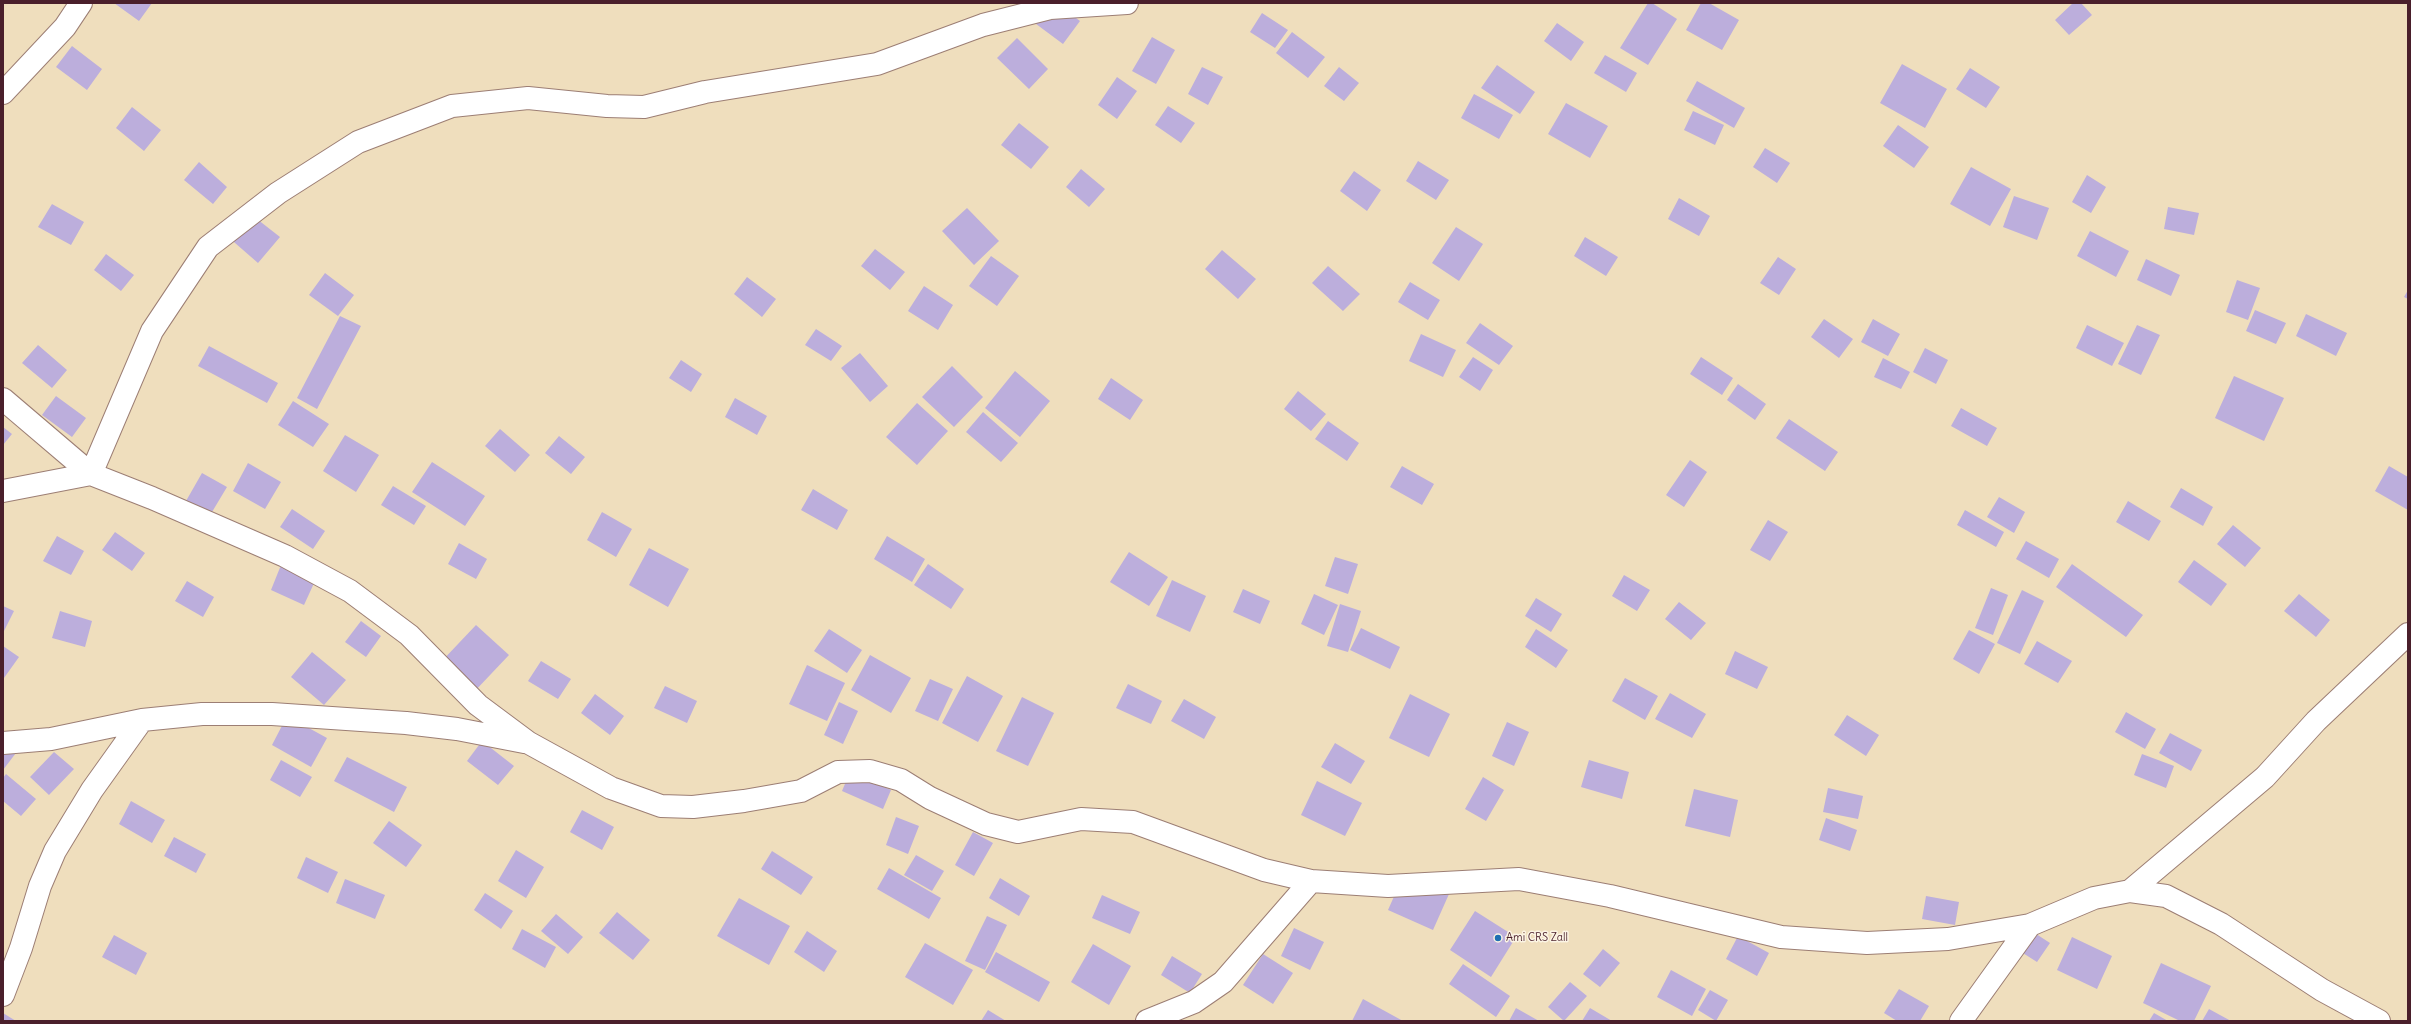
<!DOCTYPE html>
<html>
<head>
<meta charset="utf-8">
<style>
	body { margin:0 }
	#map { position:relative; width:2411px; height:1024px; overflow:hidden; background:#efdebd; font-family:Delius,sans-serif }
	canvas { display:block }
	.frame { position:absolute; inset:0; border:4px solid #4a1f2b; pointer-events:none }
</style>
</head>
<body>
<div id="map">
<canvas width="2411" height="1024"></canvas>
<div class="frame"></div>
</div>
<script>
const ctx = document.querySelector('canvas').getContext('2d');
ctx.lineJoin = 'round';
function paint(path, color) { ctx.fillStyle = color; ctx.fill(path, 'evenodd'); }
const shape = rows => new Path2D(rows.map(r => 'M' + r).join(''));
function trace(path, color, width, dash) { ctx.strokeStyle = color; ctx.lineWidth = width; ctx.lineCap = dash ? 'butt' : 'round'; ctx.setLineDash(dash || []); ctx.stroke(path); }
function drawText(font, color, halo, rows, align = 'center') {
  ctx.font = font + ' Delius,sans-serif'; ctx.lineWidth = 3; ctx.setLineDash([]); ctx.textBaseline = 'middle'; ctx.strokeStyle = halo; ctx.fillStyle = color; for (const [text, x, y, turn = 0] of rows) {
    ctx.save(); ctx.translate(x, y); ctx.rotate((+turn || 0) * Math.PI / 180); ctx.textAlign = isNaN(turn) ? turn : align; if (halo) ctx.strokeText(text, 0, 0); ctx.fillText(text, 0, 0); ctx.restore();
  }
}
paint(shape([
	[114,3,152,3,139,21],
	[1056,3,1080,21,1063,44,1028,18],
	[1648,3,1652,3,1677,19,1648,65,1620,48],
	[1701,3,1709,3,1739,20,1722,50,1686,30],
	[2073,3,2081,3,2092,15,2069,35,2055,20],
	[1262,13,1288,30,1275,48,1250,32],
	[1557,23,1584,42,1571,61,1544,41],
	[1292,32,1325,57,1308,78,1276,53],
	[1152,37,1175,50,1156,84,1132,71],
	[1017,38,1048,69,1029,89,997,58],
	[72,46,102,69,87,90,56,67],
	[1605,55,1637,73,1626,92,1594,73],
	[1902,64,1947,89,1925,128,1880,103],
	[1497,65,1535,92,1520,114,1481,88],
	[1202,67,1223,77,1208,105,1188,94],
	[1339,67,1359,83,1344,101,1324,86],
	[1970,68,2000,87,1986,108,1956,89],
	[1117,77,1137,91,1117,119,1098,105],
	[1697,81,1745,108,1734,128,1686,101],
	[1474,94,1513,115,1499,139,1461,118],
	[1566,103,1608,126,1590,158,1548,134],
	[1168,106,1195,123,1181,143,1155,125],
	[132,107,161,130,144,151,116,128],
	[1693,111,1724,125,1715,145,1684,130],
	[1019,123,1049,147,1031,169,1001,145],
	[1898,125,1929,147,1914,168,1883,146],
	[1765,148,1790,163,1777,183,1753,167],
	[1418,161,1449,180,1436,200,1406,181],
	[199,162,227,187,213,204,184,180],
	[1971,167,2011,189,1990,226,1950,204],
	[1081,169,1105,189,1089,207,1066,187],
	[1354,171,1381,190,1367,211,1340,191],
	[2087,175,2106,187,2091,213,2072,202],
	[2014,196,2049,208,2037,240,2003,227],
	[1679,198,1710,216,1699,236,1668,219],
	[52,204,84,222,71,245,38,227],
	[2168,207,2199,213,2194,235,2164,229],
	[967,208,999,241,974,265,942,231],
	[248,212,280,237,258,263,227,236],
	[1456,227,1483,244,1459,281,1432,263],
	[2090,231,2129,251,2116,277,2077,256],
	[1585,237,1618,257,1606,276,1574,256],
	[875,249,905,272,890,290,861,266],
	[1222,250,1256,279,1238,299,1205,269],
	[106,254,134,275,121,291,94,270],
	[991,256,1019,276,997,306,969,286],
	[1778,257,1796,269,1779,295,1760,283],
	[2146,259,2180,275,2171,296,2137,280],
	[1328,266,1360,294,1343,311,1312,283],
	[325,273,354,295,338,316,309,295],
	[747,277,776,299,762,317,734,294],
	[2237,280,2260,288,2248,320,2226,312],
	[1410,282,1440,300,1428,320,1398,302],
	[924,286,953,305,938,330,908,311],
	[2408,290,2408,299,2404,297],
	[2255,310,2286,323,2276,344,2246,331],
	[2306,314,2347,333,2336,356,2296,336],
	[340,316,361,326,317,409,297,398],
	[1824,319,1853,339,1839,358,1811,337],
	[1873,319,1900,334,1888,356,1861,342],
	[1480,323,1513,346,1499,365,1466,343],
	[2087,325,2124,343,2112,366,2076,348],
	[2137,325,2160,335,2141,375,2118,364],
	[816,329,842,346,831,361,805,345],
	[1421,334,1456,350,1443,377,1409,361],
	[38,345,67,370,52,388,22,363],
	[209,346,278,383,267,403,198,366],
	[1925,348,1948,360,1936,384,1913,372],
	[860,353,888,386,870,402,841,368],
	[1473,357,1493,370,1480,391,1459,377],
	[1701,357,1733,378,1722,395,1690,374],
	[1883,358,1910,372,1901,389,1874,377],
	[681,360,702,374,691,392,669,378],
	[952,366,983,397,954,427,922,397],
	[1015,371,1050,401,1020,437,985,408],
	[2234,376,2284,398,2264,441,2215,418],
	[1111,378,1143,400,1130,420,1098,399],
	[1738,384,1766,404,1755,420,1727,400],
	[1298,391,1326,414,1311,431,1284,409],
	[56,396,86,418,72,437,42,415],
	[735,398,767,416,757,435,725,417],
	[293,401,329,424,313,447,278,425],
	[917,403,948,431,917,465,886,437],
	[1961,408,1997,428,1987,446,1951,426],
	[983,412,1018,443,1001,462,966,432],
	[1789,419,1838,452,1825,471,1776,438],
	[1328,421,1359,443,1347,461,1315,439],
	[3,427,12,434,3,445],
	[500,429,530,455,515,472,485,446],
	[345,435,379,455,356,492,323,471],
	[559,436,585,457,571,474,545,453],
	[1690,460,1707,472,1684,507,1666,495],
	[432,462,485,496,465,526,412,492],
	[248,463,281,482,265,509,233,491],
	[1402,466,1434,484,1422,505,1390,487],
	[2389,466,2408,477,2408,510,2375,491],
	[202,473,227,487,206,522,182,508],
	[393,486,426,506,414,525,381,505],
	[2181,488,2213,507,2203,526,2170,507],
	[813,489,848,510,837,530,801,510],
	[1999,497,2025,512,2014,533,1987,517],
	[2128,501,2161,521,2149,541,2116,522],
	[292,509,325,531,313,549,280,527],
	[1965,510,2004,532,1996,547,1957,525],
	[602,512,632,529,616,557,587,540],
	[1768,520,1788,532,1770,561,1750,550],
	[2233,525,2261,548,2245,567,2217,544],
	[115,532,145,553,132,571,102,550],
	[57,536,84,551,71,575,43,561],
	[887,536,925,559,912,582,874,559],
	[2026,541,2059,559,2049,578,2016,559],
	[459,543,487,559,476,579,448,564],
	[649,548,689,569,668,607,629,585],
	[1129,552,1168,577,1149,606,1110,582],
	[1335,557,1358,564,1348,594,1325,586],
	[2194,560,2227,584,2211,606,2178,582],
	[928,564,964,589,951,609,914,585],
	[2072,564,2143,615,2126,637,2056,587],
	[281,565,315,581,304,605,271,590],
	[1624,575,1650,590,1637,611,1612,596],
	[1172,580,1206,596,1190,632,1156,616],
	[187,581,214,597,203,617,175,601],
	[1991,588,2008,595,1993,635,1975,628],
	[1243,589,1270,601,1260,624,1233,612],
	[2022,590,2044,601,2020,654,1997,643],
	[1314,594,1338,605,1324,635,1301,624],
	[2299,594,2330,620,2316,637,2284,611],
	[1536,598,1562,614,1551,632,1525,616],
	[1679,602,1706,623,1691,640,1665,619],
	[1340,604,1361,611,1348,652,1327,646],
	[3,606,14,611,3,633],
	[60,611,92,621,85,647,52,638],
	[361,621,381,636,366,657,345,642],
	[476,625,509,655,473,693,440,663],
	[1361,628,1400,647,1390,669,1350,650],
	[829,629,862,650,847,673,814,651],
	[1536,629,1568,650,1556,668,1525,647],
	[1969,630,1995,644,1979,674,1953,659],
	[2037,641,2072,661,2058,683,2024,664],
	[3,646,19,657,4,678,3,677],
	[1735,651,1768,667,1757,689,1725,674],
	[312,652,346,680,324,705,291,677],
	[870,655,911,678,891,713,851,690],
	[541,661,571,679,558,699,528,681],
	[807,665,845,683,827,721,789,704],
	[967,676,1003,696,978,742,942,723],
	[1625,678,1658,696,1645,720,1612,701],
	[930,679,953,689,938,721,915,711],
	[1128,684,1162,701,1151,724,1116,708],
	[665,686,697,701,687,723,654,708],
	[1670,693,1706,714,1692,738,1655,719],
	[595,694,624,716,610,735,581,713],
	[1410,694,1450,714,1429,757,1389,738],
	[1022,697,1054,713,1028,766,996,751],
	[1184,699,1216,717,1204,739,1171,721],
	[839,702,858,711,843,744,824,735],
	[2126,712,2156,729,2145,749,2115,732],
	[1847,715,1879,735,1866,756,1834,735],
	[287,716,327,738,311,767,272,745],
	[1507,722,1529,732,1514,766,1492,756],
	[3,730,22,745,3,770],
	[2170,733,2202,750,2191,771,2159,753],
	[482,741,514,766,498,785,467,761],
	[1335,743,1365,761,1351,784,1321,767],
	[54,752,74,769,49,795,30,777],
	[2142,754,2174,766,2166,788,2134,775],
	[347,757,407,787,394,812,334,781],
	[281,760,312,777,300,797,270,780],
	[1589,760,1629,772,1622,799,1581,787],
	[850,772,891,790,883,809,842,791],
	[6,774,36,799,21,816,3,801,3,778],
	[1483,777,1504,790,1486,821,1465,809],
	[1317,781,1362,803,1345,836,1301,815],
	[1828,788,1863,796,1858,819,1823,812],
	[1694,789,1738,800,1730,837,1685,826],
	[131,801,165,820,152,843,119,824],
	[582,810,614,827,602,850,570,832],
	[896,817,919,826,908,854,886,845],
	[1826,818,1857,830,1850,851,1819,840],
	[389,821,422,845,406,867,373,843],
	[973,832,993,843,974,876,955,865],
	[174,837,206,854,196,873,164,856],
	[516,850,544,867,526,898,498,881],
	[772,851,813,877,801,895,761,869],
	[916,855,944,871,932,891,904,875],
	[306,857,338,872,328,893,297,878],
	[889,868,941,898,929,919,877,889],
	[1404,874,1449,894,1433,930,1388,910],
	[1000,878,1030,896,1019,916,989,898],
	[345,879,385,895,375,919,336,903],
	[485,893,513,911,501,929,474,910],
	[1102,895,1140,912,1130,934,1092,918],
	[1926,896,1959,902,1955,925,1922,919],
	[739,898,790,926,769,965,717,936],
	[1475,911,1516,937,1491,977,1450,950],
	[617,912,650,940,633,960,599,933],
	[556,914,583,937,568,954,541,931],
	[987,916,1007,925,985,970,965,961],
	[1294,928,1324,942,1310,970,1281,956],
	[2027,928,2050,943,2037,962,2015,948],
	[522,929,556,947,545,968,512,949],
	[807,931,837,951,824,972,794,952],
	[114,935,147,953,136,975,102,957],
	[1738,936,1769,953,1757,976,1726,959],
	[2072,937,2112,956,2097,989,2057,970],
	[925,943,973,970,953,1005,905,977],
	[1093,944,1131,966,1109,1005,1071,982],
	[1603,949,1620,963,1600,987,1583,974],
	[996,952,1050,982,1039,1002,985,972],
	[1263,954,1293,973,1273,1004,1243,985],
	[1172,956,1202,974,1190,993,1161,975],
	[2161,963,2211,986,2194,1021,2180,1021,2143,1003],
	[1463,964,1510,996,1496,1017,1449,984],
	[1671,970,1706,989,1692,1016,1657,997],
	[1570,982,1587,996,1564,1021,1548,1007],
	[1899,989,1929,1006,1920,1021,1897,1021,1884,1013],
	[1710,990,1728,1000,1716,1021,1698,1010],
	[1363,999,1403,1021,1352,1021],
	[1516,1008,1539,1021,1509,1021],
	[1590,1008,1612,1021,1582,1021],
	[2209,1009,2231,1021,2202,1021],
	[988,1010,1006,1021,981,1021],
	[3,1013,16,1021,3,1021],
	[2154,1013,2168,1021,2149,1021]
]), '#bcaedc');
const street = shape([
	[3,93,65,27,81,3],
	[3,399,91,474,152,498,285,556,350,591,409,635,478,705,529,743,611,788,661,806,693,807,744,801,801,791,838,772,870,771,901,780,930,798,986,824,1018,832,1081,819,1133,822,1264,870,1311,881,1388,886,1519,879,1610,896,1781,937,1867,943,1948,939,2030,925,2094,898,2130,891,2166,896,2221,924,2322,990,2379,1021],
	[91,474,152,331,208,247,278,193,358,142,452,106,528,98,607,106,644,107,705,92,877,64,983,25,1050,8,1127,3],
	[3,491,91,474],
	[3,743,51,739,142,720,202,714,272,714,406,723,457,729,524,742],
	[2130,891,2265,777,2316,721,2408,634],
	[3,995,21,948,40,886,55,851,92,790,142,720],
	[1147,1021,1194,1002,1223,982,1311,881],
	[1961,1021,2030,925]
]);
trace(street, '#9c7e74', 24);
trace(street, '#fff', 22);
for (const [x, y, r, color] of [
	[1498,938,4,"#1f6fb2"]
]) { const dot = new Path2D(); dot.arc(x, y, r, 0, 2 * Math.PI); ctx.fillStyle = color; ctx.fill(dot); trace(dot, '#fcf5e5', 1.5); }
drawText('11px', '#4a1f2b', '#fcf5e5', [
	["Ami CRS Zall",1506,938]
], 'left');
</script>
</body>
</html>
